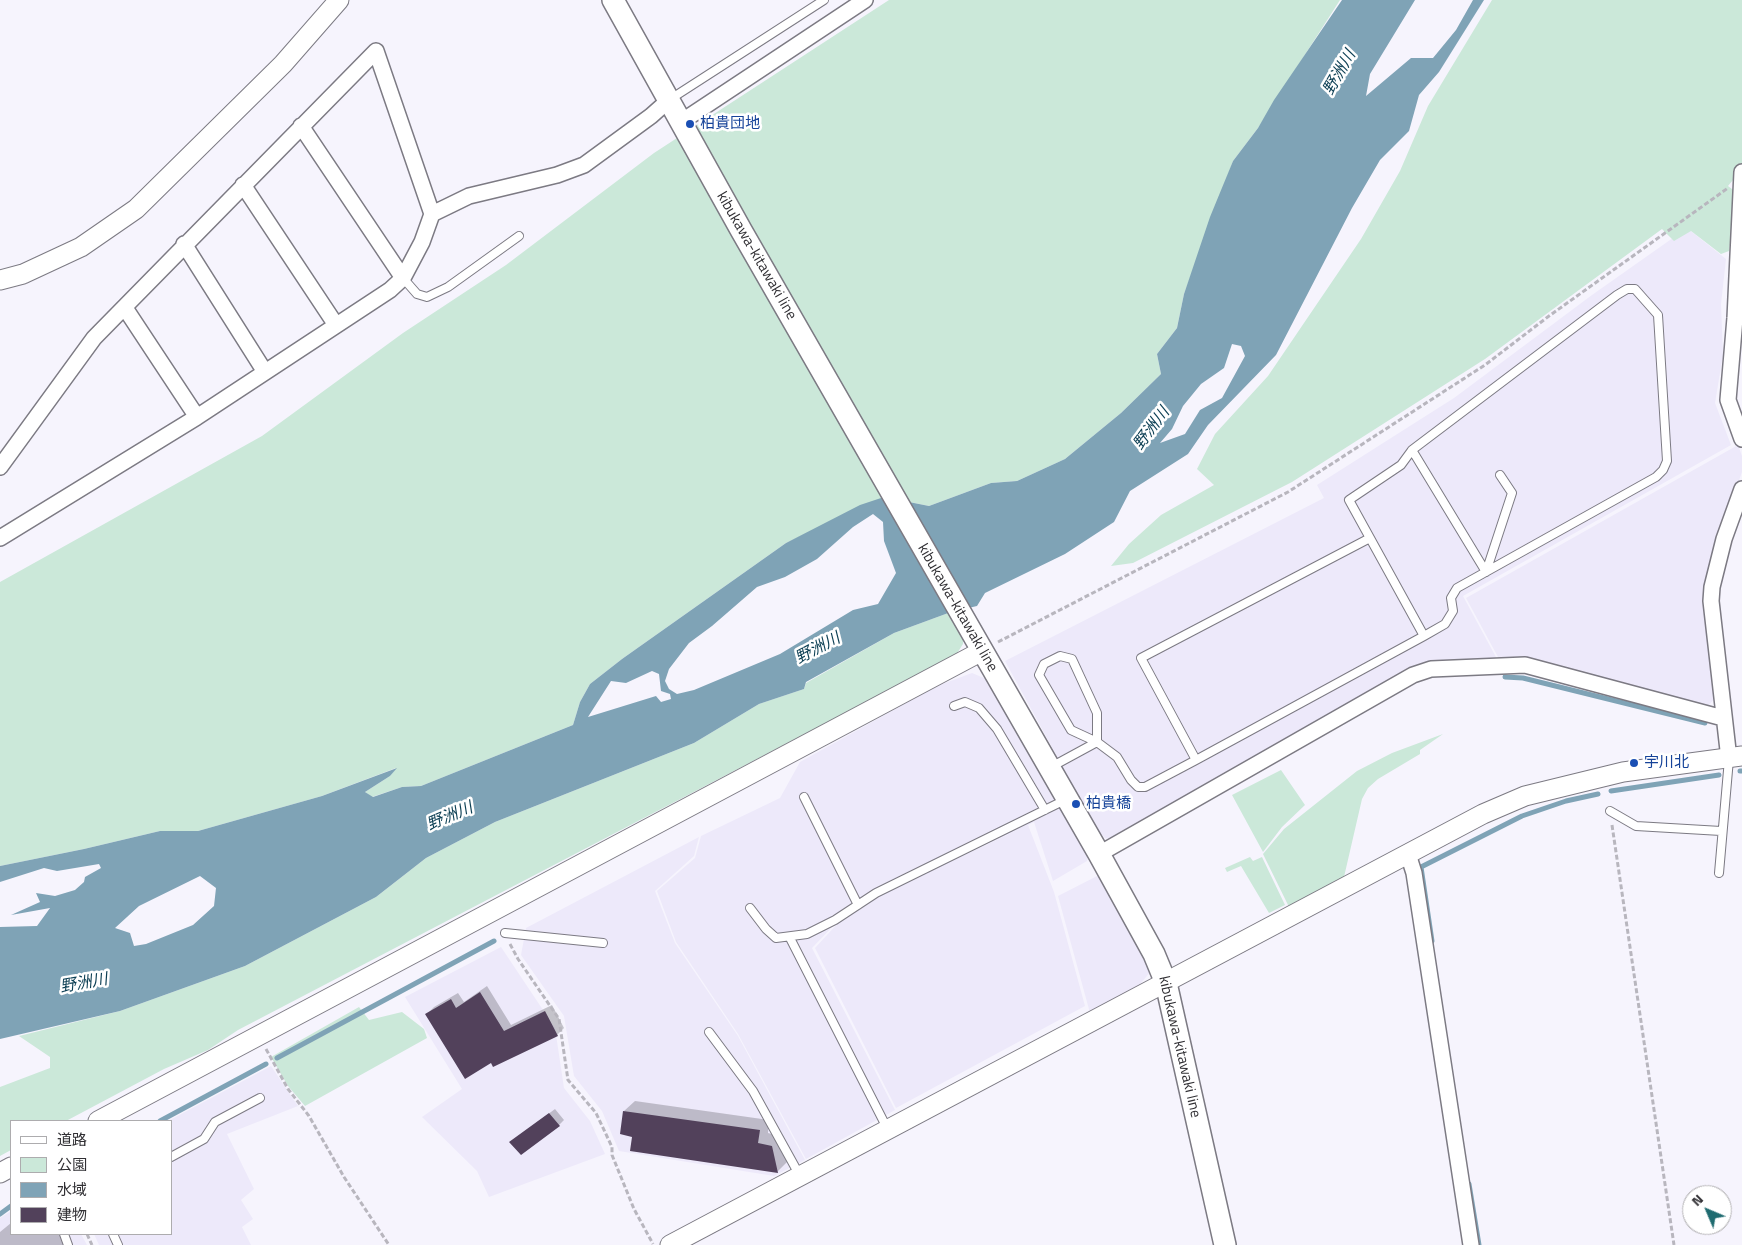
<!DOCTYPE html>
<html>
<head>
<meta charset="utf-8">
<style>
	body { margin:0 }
	#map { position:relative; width:1742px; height:1245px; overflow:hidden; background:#f6f4fd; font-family:"Titillium Web","Noto Sans JP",sans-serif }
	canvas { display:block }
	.legend { position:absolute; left:10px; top:1120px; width:162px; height:115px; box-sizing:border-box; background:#fff; border:1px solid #adacae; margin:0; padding:6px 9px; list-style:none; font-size:15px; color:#313034 }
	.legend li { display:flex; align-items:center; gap:10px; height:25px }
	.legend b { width:25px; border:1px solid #adacae }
	.north { position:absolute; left:1682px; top:1185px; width:50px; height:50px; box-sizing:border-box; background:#fff; border:1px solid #adacae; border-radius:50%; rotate:315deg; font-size:14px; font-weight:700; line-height:20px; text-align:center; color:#313034 }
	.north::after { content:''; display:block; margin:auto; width:18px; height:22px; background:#1f6b70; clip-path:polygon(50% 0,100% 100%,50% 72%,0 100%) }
</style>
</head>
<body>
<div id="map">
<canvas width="1742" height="1245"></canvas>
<ul class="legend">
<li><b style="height:6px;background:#fff"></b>道路</li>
<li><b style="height:14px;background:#cbe8d9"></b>公園</li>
<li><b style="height:14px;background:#7fa3b6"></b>水域</li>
<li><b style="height:14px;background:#52415b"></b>建物</li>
</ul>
<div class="north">N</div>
</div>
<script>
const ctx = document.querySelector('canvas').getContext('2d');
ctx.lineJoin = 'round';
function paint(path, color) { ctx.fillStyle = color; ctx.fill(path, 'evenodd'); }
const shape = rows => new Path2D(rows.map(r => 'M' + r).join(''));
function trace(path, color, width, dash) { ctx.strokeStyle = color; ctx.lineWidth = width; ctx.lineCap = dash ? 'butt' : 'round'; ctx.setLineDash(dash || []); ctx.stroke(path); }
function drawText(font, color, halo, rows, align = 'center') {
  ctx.font = font + ' "Titillium Web","Noto Sans JP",sans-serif'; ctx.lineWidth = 5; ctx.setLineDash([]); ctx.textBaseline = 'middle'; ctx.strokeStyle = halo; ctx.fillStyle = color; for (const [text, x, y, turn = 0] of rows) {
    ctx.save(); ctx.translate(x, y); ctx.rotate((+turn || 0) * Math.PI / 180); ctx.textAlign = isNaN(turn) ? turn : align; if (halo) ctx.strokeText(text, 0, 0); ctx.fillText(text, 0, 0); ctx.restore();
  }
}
paint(shape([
	[1687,228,1726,259,1721,304,1723,355,1715,403,1731,445,1463,596,1497,659,1427,662,1407,669,1112,839,1105,838,1097,830,1005,661,1324,498,1317,485,1454,398,1592,295],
	[1738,445,1742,456,1742,472,1711,558,1705,589,1716,697,1708,706,1528,657,1498,657,1466,598],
	[972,673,991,681,1089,853,1087,861,1053,881,1034,822,1028,825,1054,892,1085,1006,896,1108,815,948,839,922,875,897,1022,828,877,894,838,921,812,948,895,1110,806,1159,738,1034,676,942,657,891,695,858,701,836,780,798,800,762,937,686],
	[699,837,694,856,655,891,675,943,738,1036,805,1160,774,1176,619,1151,602,1111,574,1076,564,1016,521,955,526,928],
	[1103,873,1151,971,1136,989,1090,1013,1058,896],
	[501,947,555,1028,564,1088,590,1121,605,1154,489,1197,477,1171,422,1117,462,1089,405,997],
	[271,1066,298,1106,227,1134,254,1189,241,1200,253,1219,242,1227,251,1245,99,1245,94,1234,171,1234,171,1121,168,1121],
	[11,1211,11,1234,81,1234,87,1245,0,1245,0,1218]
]), '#ede9fa');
paint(shape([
	[889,0,1340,0,1258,128,1233,161,1184,294,1177,328,1157,354,1161,374,1121,413,1065,459,1017,481,991,483,929,506,884,497,786,543,622,659,590,684,580,702,573,725,421,786,402,787,372,797,365,792,390,776,396,768,322,796,198,831,160,831,84,849,0,866,0,582,262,436,403,333,506,265,654,153],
	[1492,0,1742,0,1742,169,1728,186,1736,192,1729,251,1721,254,1691,231,1674,241,1662,229,1485,359,1292,482,1133,563,1111,566,1129,544,1161,515,1214,485,1197,469,1215,434,1268,376,1361,239,1400,171,1428,106],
	[951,612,963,634,963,644,956,655,238,1030,208,1050,164,1069,66,1121,11,1121,11,1150,0,1156,0,1087,50,1068,50,1057,19,1036,120,1011,245,966,376,897,426,858,495,822,694,743,759,704,804,689,806,683,894,633],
	[1443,734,1420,750,1420,754,1378,779,1368,788,1362,799,1344,877,1289,907,1263,854,1284,829,1357,771,1392,753],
	[1281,770,1305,805,1282,827,1263,852,1232,795],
	[1250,857,1253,861,1262,857,1285,905,1269,913,1241,866,1227,872,1225,868],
	[359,1007,369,1020,402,1012,424,1029,427,1038,305,1106,288,1086,271,1057]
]), '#cbe8d9');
paint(shape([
	[1342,0,1415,0,1370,74,1366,96,1411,58,1433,58,1456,30,1473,0,1484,0,1439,72,1419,95,1409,131,1380,160,1352,208,1276,355,1208,425,1188,454,1130,491,1114,522,1065,554,985,593,977,606,951,612,894,633,806,682,804,689,759,704,694,743,495,822,426,858,376,897,245,966,120,1011,0,1039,0,927,37,926,50,908,11,915,40,902,36,893,55,896,75,890,84,882,85,877,101,868,99,864,57,871,44,868,0,882,0,866,84,849,160,831,198,831,322,796,397,768,390,776,365,792,373,797,402,787,421,786,573,725,580,702,590,684,622,659,786,543,860,505,884,497,929,506,991,483,1017,481,1065,459,1121,413,1161,374,1157,354,1177,328,1184,294,1210,217,1233,161,1258,128,1274,100],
	[1232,344,1241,346,1245,356,1222,398,1200,410,1185,434,1160,443,1172,429,1183,406,1201,384,1224,368],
	[873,514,883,522,884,541,896,573,878,604,853,610,780,654,694,690,677,694,669,689,665,681,669,669,689,643,712,626,757,587,785,577,817,559,853,527],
	[652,671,659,674,661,691,670,694,671,699,661,702,656,696,588,717,611,681,626,683],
	[200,876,216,888,214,906,193,925,146,944,134,946,130,933,115,928,139,906]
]), '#7fa3b6');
paint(shape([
	[487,986,511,1025,552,1005,564,1028,557,1035,492,1062,427,1014,434,1007,458,993,464,1002],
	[635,1101,769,1120,768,1133,782,1137,787,1162,777,1172,633,1136,624,1111],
	[555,1109,564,1120,559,1125,516,1138],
	[11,1223,11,1234,65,1234,71,1245,0,1245,0,1232]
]), '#0003');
trace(shape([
	[1505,677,1523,678,1705,723],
	[1740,771,1742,771],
	[1611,791,1719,775],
	[1432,941,1421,867,1522,816,1566,801,1598,794],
	[277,1058,494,941],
	[160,1121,266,1064],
	[1469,1184,1479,1245],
	[0,1214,11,1206]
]), '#7fa3b6', 5);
paint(shape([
	[480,992,504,1031,545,1011,558,1036,493,1067,491,1063,465,1079,425,1014,451,999,456,1008],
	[623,1111,760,1130,758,1143,772,1146,778,1173,630,1151,632,1137,620,1134],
	[549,1113,560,1126,521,1155,509,1142]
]), '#52415b');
const service = shape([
	[669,100,824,0],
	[403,278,417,294,427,297,448,287,519,236],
	[1412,450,1486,572],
	[1486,572,1512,493,1500,475],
	[954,706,965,702,979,708,997,729,1045,810],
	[1097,742,1097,713,1072,659,1060,656,1044,664,1039,675,1071,730,1097,742,1117,757,1131,780,1138,787,1145,787,1196,760,1424,636,1445,624,1453,611,1451,598,1457,588,1656,477,1663,470,1667,461,1658,315,1635,289,1627,289,1617,295,1412,450,1401,465,1349,500,1424,636],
	[1196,760,1141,658,1370,538],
	[1051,767,1097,742],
	[804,797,858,905],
	[1610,811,1636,826,1721,831],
	[1719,873,1729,759],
	[750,908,766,929,776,938,807,934,835,920,876,893,1065,800],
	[505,933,603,943],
	[790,938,888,1130],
	[709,1032,753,1091,800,1176],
	[171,1157,204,1139,215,1122,260,1098],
	[64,1234,68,1245],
	[113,1234,118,1245]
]);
const minor = shape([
	[681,122,865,0],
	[301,126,403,278],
	[1742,172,1735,318,1728,400,1742,439],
	[243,185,336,325],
	[432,214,469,196,557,175,584,165,651,116,669,100],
	[184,244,265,372],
	[125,308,197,417],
	[0,467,94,338,376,51,432,214,422,242,403,278,390,290,197,417,0,538],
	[1729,759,1711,601,1712,587,1724,539,1742,489],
	[1099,854,1413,675,1431,669,1525,665,1723,718],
	[1408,854,1414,873,1471,1245]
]);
const tertiary = shape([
	[0,280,23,274,81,247,136,209,283,64,339,0],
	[98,1121,982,651],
	[0,1173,11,1167],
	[670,1245,1483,814,1525,796,1623,772,1742,756]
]);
const secondary = shape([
	[613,0,741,230,1099,854,1154,954,1166,983,1225,1245]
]);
trace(service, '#7c7a83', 10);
trace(minor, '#7c7a83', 18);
trace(tertiary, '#7c7a83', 21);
trace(secondary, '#7c7a83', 24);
trace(shape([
	[998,642,1288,492,1485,365,1549,316,1728,188],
	[1612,825,1674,1245],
	[510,944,518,959,559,1019,568,1080,596,1113,612,1147,612,1155,634,1209,653,1244],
	[266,1049,288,1089,309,1116,344,1177,389,1245],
	[87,1234,92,1245]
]), '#b8b6be', 3, [5, 2.5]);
trace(service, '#fff', 8);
trace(minor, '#fff', 15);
trace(tertiary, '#fff', 19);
trace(secondary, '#fff', 21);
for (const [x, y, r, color] of [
	[690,124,5,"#1a4fb4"],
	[1634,763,5,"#1a4fb4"],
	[1076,804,5,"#1a4fb4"]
]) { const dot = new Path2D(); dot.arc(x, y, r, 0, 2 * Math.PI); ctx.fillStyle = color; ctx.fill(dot); trace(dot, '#fff', 2); }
drawText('15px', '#164399', '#fff', [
	["柏貴団地",700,124],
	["宇川北",1644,763],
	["柏貴橋",1086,804]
], 'left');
drawText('15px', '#313034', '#fff', [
	["kibukawa-kitawaki line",756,256,60],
	["kibukawa-kitawaki line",957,608,60],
	["kibukawa-kitawaki line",1179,1047,77]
]);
drawText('italic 16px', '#0b3e53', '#fff', [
	["野洲川",1340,73,-60],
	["野洲川",1152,429,-53],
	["野洲川",818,649,-28],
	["野洲川",450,817,-23],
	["野洲川",84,984,-10]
]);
</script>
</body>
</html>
